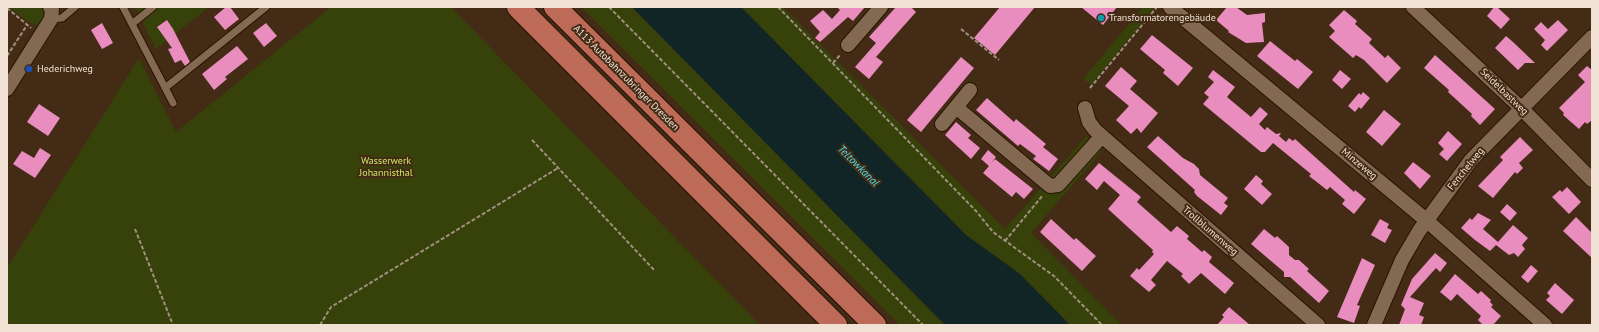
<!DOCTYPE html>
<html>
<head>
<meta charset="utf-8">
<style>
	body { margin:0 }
	#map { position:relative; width:1599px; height:332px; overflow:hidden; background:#432b15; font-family:"PT Sans",sans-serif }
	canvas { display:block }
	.frame { position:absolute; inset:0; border:8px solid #f1e1d4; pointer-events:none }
</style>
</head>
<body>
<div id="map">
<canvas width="1599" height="332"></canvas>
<div class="frame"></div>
</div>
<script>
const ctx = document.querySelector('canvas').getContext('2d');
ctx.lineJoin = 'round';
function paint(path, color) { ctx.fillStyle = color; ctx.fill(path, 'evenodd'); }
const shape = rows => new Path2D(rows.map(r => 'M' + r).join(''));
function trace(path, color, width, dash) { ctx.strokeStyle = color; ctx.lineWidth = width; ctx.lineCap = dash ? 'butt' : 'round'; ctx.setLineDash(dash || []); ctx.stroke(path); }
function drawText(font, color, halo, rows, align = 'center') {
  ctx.font = font + ' "PT Sans",sans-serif'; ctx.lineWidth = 4; ctx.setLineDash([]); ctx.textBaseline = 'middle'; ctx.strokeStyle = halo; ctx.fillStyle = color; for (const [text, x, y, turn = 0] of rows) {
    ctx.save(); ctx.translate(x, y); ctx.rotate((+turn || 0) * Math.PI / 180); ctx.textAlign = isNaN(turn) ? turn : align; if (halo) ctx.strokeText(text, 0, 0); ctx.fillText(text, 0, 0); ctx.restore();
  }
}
paint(shape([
	[8,7,42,7,45,16,42,27,32,24],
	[135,7,209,7,156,49],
	[331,7,451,7,760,325,7,325,7,268,139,58,176,132],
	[581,7,632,7,945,325,900,325],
	[741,7,783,7,1005,229,1086,136,1102,151,1031,233,1122,325,1070,325,1020,274,966,235],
	[1143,7,1155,7,1091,85,1083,79]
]), '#37410a');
paint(shape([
	[632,7,741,7,966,235,1020,274,1070,325,945,325]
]), '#112526');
paint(shape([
	[226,7,230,7,239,19,225,30,214,17],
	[837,7,865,7,853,21,848,17,820,42,815,38,820,32,810,21,823,10,832,19,840,10],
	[896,7,911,7,916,12,876,57,883,62,869,79,855,67,876,43,869,37],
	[1000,7,1035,7,995,55,974,38],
	[1081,7,1117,7,1103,25],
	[1227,7,1236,7,1247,15,1265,13,1265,22,1262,23,1264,42,1246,43,1228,32,1229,31,1216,20],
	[1494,7,1497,7,1510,19,1501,29,1487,16],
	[1344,10,1357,21,1355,24,1372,39,1369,43,1385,58,1388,55,1401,68,1387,83,1364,60,1356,55,1353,58,1329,37,1335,31,1329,25],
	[167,20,173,29,190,62,185,66,181,60,175,63,168,49,172,48,157,27],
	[1558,20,1568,30,1547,51,1541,45,1545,40,1534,29,1541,22,1548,29],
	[102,23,113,43,102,49,91,30],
	[266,23,277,36,264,47,253,33],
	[1152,35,1193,68,1178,86,1163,73,1165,70,1140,49],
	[1506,36,1513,42,1535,63,1525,63,1518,70,1495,48],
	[1270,41,1295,61,1297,59,1313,72,1298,89,1257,56],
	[237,46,248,59,225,77,227,79,214,90,202,74],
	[1435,55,1495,109,1480,125,1471,116,1472,114,1448,92,1449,90,1424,68],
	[961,57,974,68,921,132,907,120],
	[1587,66,1592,70,1592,120,1587,124,1585,122,1579,129,1563,115,1564,113,1559,108,1585,82,1578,75],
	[1121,67,1137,81,1130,89,1158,113,1141,133,1137,128,1131,134,1116,120,1129,106,1105,86],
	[1213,70,1235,87,1227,97,1251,117,1260,107,1268,114,1259,124,1265,130,1267,127,1276,134,1281,133,1279,136,1286,142,1289,138,1293,141,1295,139,1354,192,1355,190,1366,199,1354,214,1342,204,1345,200,1330,187,1327,190,1309,176,1311,174,1273,143,1265,152,1261,152,1203,104,1209,97,1204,93,1214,82,1208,77],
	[1340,70,1351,79,1342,89,1332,80],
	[1363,92,1370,98,1361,109,1359,107,1355,112,1348,106,1359,93,1361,95],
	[987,98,1014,122,1016,119,1046,144,1043,147,1058,159,1049,171,1033,159,1036,156,1020,144,1018,146,976,110],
	[39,104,60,118,48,136,27,122],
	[1384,110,1401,124,1382,146,1366,132],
	[956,122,971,135,968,138,980,148,971,159,945,135],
	[1448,131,1462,144,1447,161,1439,154,1444,149,1438,143],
	[1158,136,1183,158,1194,164,1199,169,1200,175,1228,198,1224,203,1228,206,1221,215,1197,196,1194,192,1195,190,1147,147],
	[1520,137,1533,150,1519,163,1523,168,1517,174,1515,172,1493,198,1478,186,1503,160,1500,157],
	[40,148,51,155,35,178,13,164,22,151,34,158],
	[988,150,996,157,991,163,995,159,1033,189,1024,199,1016,192,1012,197,983,173,989,166,981,159],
	[1413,162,1431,176,1420,189,1404,173],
	[1099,163,1141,197,1137,202,1171,232,1177,226,1189,236,1187,239,1202,252,1204,250,1212,257,1209,262,1234,283,1225,294,1201,273,1189,284,1181,276,1183,274,1167,261,1151,280,1156,285,1149,292,1130,276,1137,268,1139,270,1154,254,1152,252,1153,250,1108,209,1120,195,1104,181,1097,190,1085,179],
	[1256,175,1263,181,1261,184,1272,194,1262,205,1244,189],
	[1567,187,1581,202,1569,214,1552,197,1560,190,1562,192],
	[1507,204,1517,213,1510,221,1500,212],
	[1478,213,1491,220,1483,229,1498,242,1513,225,1528,238,1522,245,1525,249,1518,257,1514,253,1509,255,1496,245,1490,251,1475,240,1461,228,1470,218,1472,220],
	[1576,217,1592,233,1592,258,1563,231],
	[1051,219,1074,240,1076,238,1096,256,1082,271,1040,232],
	[1380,219,1389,224,1387,228,1392,230,1385,243,1371,235],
	[1264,229,1275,238,1277,236,1289,247,1289,255,1295,260,1299,260,1309,269,1307,271,1329,291,1319,303,1290,277,1284,277,1284,272,1251,244],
	[1435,253,1447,263,1440,272,1436,268,1410,297,1424,303,1419,315,1424,317,1421,325,1399,325,1405,309,1401,305,1412,279],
	[1362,258,1375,265,1357,305,1360,306,1354,323,1337,317],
	[1531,265,1538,271,1528,283,1521,277],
	[1455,274,1478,294,1481,291,1491,300,1490,302,1493,305,1491,307,1501,316,1493,325,1483,325,1478,320,1481,316,1457,294,1451,301,1440,292],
	[1555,283,1574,300,1562,314,1546,300,1550,296,1547,293],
	[1229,307,1250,325,1217,325,1224,317,1222,315]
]), '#e98cbe');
const service = shape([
	[123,7,173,103],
	[51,19,62,18,75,7],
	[132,24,153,7],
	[165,88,266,7]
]);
const minor = shape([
	[1170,7,1426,220,1545,325],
	[1413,7,1521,108,1592,180],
	[848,45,881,7],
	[7,89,51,19,52,9,50,7],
	[956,107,1050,186,1058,185,1102,136],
	[1085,108,1089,122,1095,130,1318,325],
	[942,124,970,90],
	[1374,325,1402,260,1419,231,1471,160,1592,37]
]);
const motorway = shape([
	[518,7,836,325],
	[555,7,875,325]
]);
trace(service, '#281200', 9);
trace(minor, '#281200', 16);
trace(motorway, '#281200', 24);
trace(shape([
	[609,7,923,325],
	[778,7,976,211,993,232,1054,276,1102,325],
	[7,8,31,28],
	[961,29,999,60],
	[7,56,27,25],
	[833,63,840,55],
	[1090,88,1157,7],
	[532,140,655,271],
	[135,229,173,325],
	[1005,241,1043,195],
	[320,325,331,307,558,168]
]), '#a28f7e', 2, [4, 2]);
trace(service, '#846952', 7);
trace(minor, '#846952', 14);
trace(motorway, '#bd6a58', 22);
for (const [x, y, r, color] of [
	[1101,18,4,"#0f9aa8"],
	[29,69,4,"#1a4fb4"]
]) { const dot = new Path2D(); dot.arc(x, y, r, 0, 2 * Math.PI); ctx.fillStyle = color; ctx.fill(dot); trace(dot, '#432b15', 1.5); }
drawText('10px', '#f1e1d4', '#432b15', [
	["Transformatorengebäude",1109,18],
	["Hederichweg",37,69]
], 'left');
drawText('10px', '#f1e1d4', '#432b15', [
	["A113 Autobahnzubringer Dresden",626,78,45],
	["Seidelbastweg",1504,92,44],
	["Minzeweg",1359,164,40],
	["Fenchelweg",1466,169,-51],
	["Trollblumenweg",1210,231,41]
]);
drawText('10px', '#cae766', '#432b15', [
	["Wasserwerk",386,161],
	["Johannisthal",386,173]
]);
drawText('italic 11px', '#45e1ec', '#432b15', [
	["Teltowkanal",858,166,45]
]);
</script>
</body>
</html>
